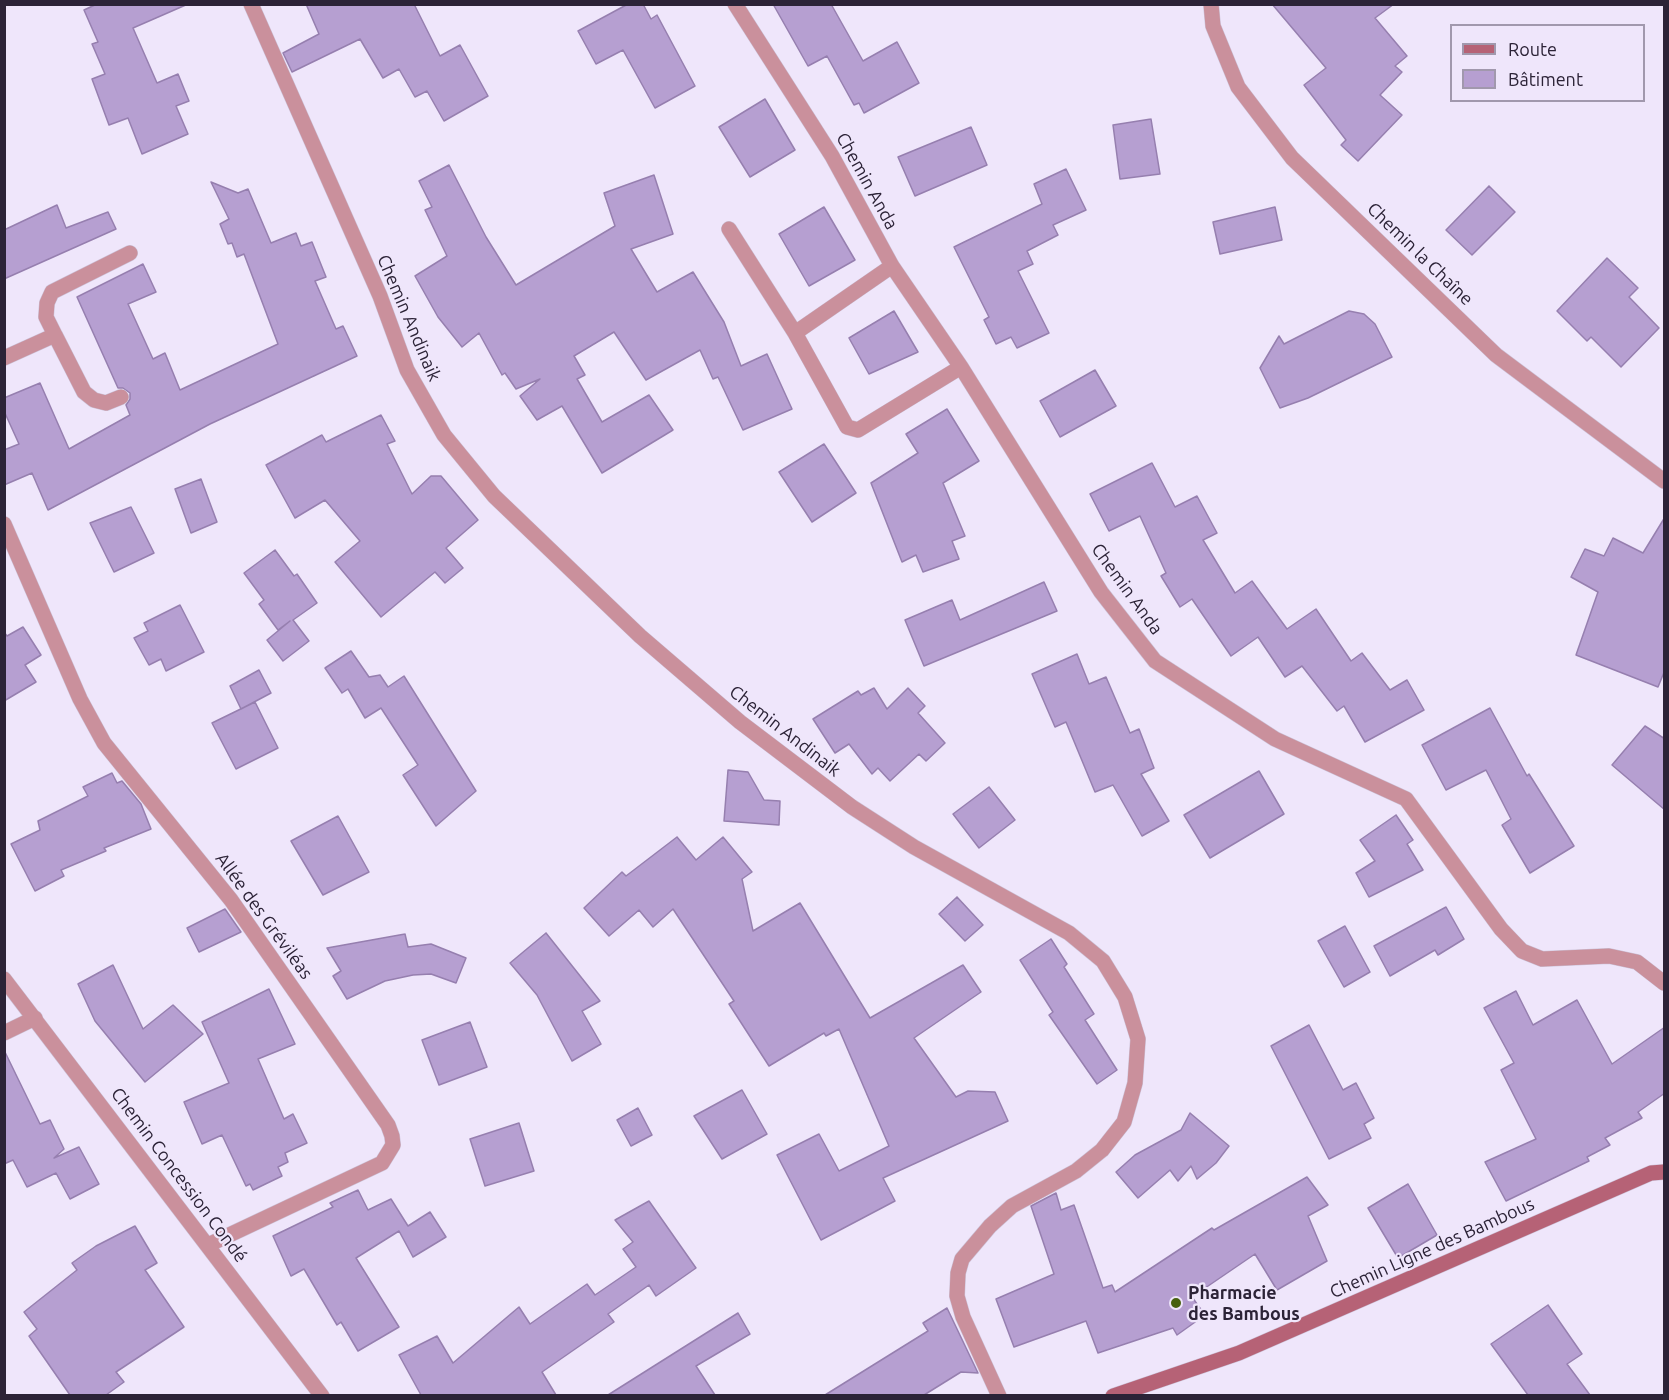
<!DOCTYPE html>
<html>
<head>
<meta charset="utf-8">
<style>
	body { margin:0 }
	#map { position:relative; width:1669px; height:1400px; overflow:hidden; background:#efe6fb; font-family:Ubuntu,sans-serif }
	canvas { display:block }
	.frame { position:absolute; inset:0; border:6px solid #2c2337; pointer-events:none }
	.legend { position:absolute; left:1450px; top:24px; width:195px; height:78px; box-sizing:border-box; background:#efe6fb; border:2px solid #a198ad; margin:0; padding:8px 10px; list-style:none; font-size:18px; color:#2c2337 }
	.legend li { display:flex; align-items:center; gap:12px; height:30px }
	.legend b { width:30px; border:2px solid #a198ad }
</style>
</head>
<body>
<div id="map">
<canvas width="1669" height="1400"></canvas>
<div class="frame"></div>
<ul class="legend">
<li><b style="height:8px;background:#b66276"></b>Route</li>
<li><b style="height:16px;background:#b69fd1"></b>Bâtiment</li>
</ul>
</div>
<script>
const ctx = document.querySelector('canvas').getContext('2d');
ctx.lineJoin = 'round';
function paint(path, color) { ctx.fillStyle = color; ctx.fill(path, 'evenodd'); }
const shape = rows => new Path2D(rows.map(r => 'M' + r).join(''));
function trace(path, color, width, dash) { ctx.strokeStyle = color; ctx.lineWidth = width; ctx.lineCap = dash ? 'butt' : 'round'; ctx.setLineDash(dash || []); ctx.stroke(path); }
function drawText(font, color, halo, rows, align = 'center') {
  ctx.font = font + ' Ubuntu,sans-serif'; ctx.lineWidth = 4.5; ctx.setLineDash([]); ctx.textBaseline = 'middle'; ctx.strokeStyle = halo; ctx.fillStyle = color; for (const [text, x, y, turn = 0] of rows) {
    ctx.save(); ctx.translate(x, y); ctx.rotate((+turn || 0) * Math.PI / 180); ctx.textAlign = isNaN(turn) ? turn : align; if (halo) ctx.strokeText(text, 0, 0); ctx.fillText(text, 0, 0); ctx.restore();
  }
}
const building = shape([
	[97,4,188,4,133,28,157,83,178,74,189,101,176,106,188,134,142,154,128,118,109,125,92,79,105,74,92,44,98,42,84,10,97,4],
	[306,4,414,4,440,56,460,45,488,96,444,121,427,91,415,97,399,69,383,78,360,39,292,72,283,53,319,34,306,4],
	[628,4,643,4,651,19,657,15,695,86,655,108,623,50,596,64,578,31,628,4],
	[773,4,831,4,863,61,897,42,919,83,864,113,859,103,854,105,827,56,808,66,773,4],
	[1272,4,1394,4,1375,18,1407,56,1395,66,1402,72,1380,95,1402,115,1358,161,1341,145,1346,140,1304,85,1326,68,1272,4],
	[765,99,795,150,750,177,719,127,765,99],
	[1151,119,1160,174,1120,179,1113,125,1151,119],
	[971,127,987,165,915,196,898,157,971,127],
	[449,165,486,237,516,285,615,226,604,193,654,175,673,234,631,249,657,292,693,272,724,322,741,366,767,354,792,409,743,430,718,377,713,379,700,350,646,380,614,332,574,356,585,375,577,379,602,422,649,395,673,430,602,473,562,406,537,420,520,396,540,379,516,389,505,373,502,375,479,333,462,347,438,317,415,276,447,256,425,210,432,207,419,181,449,165],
	[1066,169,1086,210,1053,225,1058,235,1027,251,1033,264,1018,271,1049,333,1017,348,1011,337,996,344,984,320,989,317,954,247,1042,204,1034,184,1066,169],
	[211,182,238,193,248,189,271,243,296,233,301,246,312,242,326,277,315,281,336,329,343,326,357,356,210,424,48,510,32,473,4,485,4,450,19,444,4,411,4,398,40,383,69,449,130,415,126,405,130,399,130,393,123,388,118,388,77,297,143,264,156,292,128,304,153,359,165,353,180,390,278,344,244,254,237,257,232,243,228,244,220,224,229,219,211,182],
	[1489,186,1515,212,1472,255,1446,230,1489,186],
	[57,205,66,228,108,212,116,229,4,279,4,230,57,205],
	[824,207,855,260,809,286,779,234,824,207],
	[1275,207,1282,240,1220,254,1213,222,1275,207],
	[1607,258,1638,288,1629,297,1659,328,1621,367,1591,337,1587,341,1557,311,1607,258],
	[894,311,918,352,869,374,849,338,894,311],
	[1349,311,1364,314,1375,324,1392,357,1308,398,1280,408,1260,368,1279,336,1284,344,1349,311],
	[1095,370,1116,406,1060,437,1040,401,1095,370],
	[947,409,979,461,943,483,965,536,952,541,959,559,923,572,916,555,902,562,871,483,918,453,906,434,947,409],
	[381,415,395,441,387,444,412,494,431,476,441,476,478,520,446,548,463,568,445,583,435,572,381,617,335,562,360,541,325,500,295,518,266,465,322,435,326,442,381,415],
	[824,444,856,493,812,522,779,472,824,444],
	[1152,463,1175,507,1197,496,1217,533,1203,540,1235,593,1252,581,1287,629,1316,609,1351,661,1362,653,1390,690,1407,680,1424,710,1365,742,1344,706,1337,711,1302,666,1285,677,1258,637,1231,656,1192,599,1180,607,1161,576,1166,573,1140,516,1109,531,1090,494,1152,463],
	[201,479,217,522,191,533,175,489,201,479],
	[131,507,154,553,114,572,90,523,131,507],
	[1665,517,1665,670,1658,687,1576,655,1598,592,1571,577,1585,549,1604,556,1613,538,1643,553,1665,517],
	[275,550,294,576,297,574,317,603,293,620,309,641,283,661,267,640,290,621,278,630,259,604,264,600,244,573,275,550],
	[1044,582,1057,611,924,666,905,620,952,600,960,620,1044,582],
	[180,605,204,652,166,671,161,659,149,665,134,638,148,631,144,623,180,605],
	[23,627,41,655,25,665,36,682,4,701,4,632,7,636,23,627],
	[351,651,369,677,380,675,388,687,404,676,476,791,436,826,403,775,418,765,381,708,365,718,348,689,342,693,325,668,351,651],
	[1077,654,1089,684,1106,677,1130,733,1139,729,1154,768,1141,774,1169,821,1142,836,1113,785,1095,792,1066,722,1055,727,1032,674,1077,654],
	[259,670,271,693,241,709,230,686,259,670],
	[874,688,887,709,908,688,925,706,918,713,945,743,926,761,919,754,890,781,878,768,872,774,849,744,835,753,813,719,858,691,861,695,874,688],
	[255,702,278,748,236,769,212,723,255,702],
	[1490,708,1527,776,1529,774,1574,846,1530,873,1502,825,1511,819,1486,770,1446,790,1422,745,1490,708],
	[1645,726,1665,739,1665,810,1612,765,1645,726],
	[728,770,748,772,764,800,780,801,779,825,724,821,728,770],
	[1259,771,1284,814,1210,858,1184,815,1259,771],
	[112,773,117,783,122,781,141,804,151,829,104,848,106,851,61,870,64,876,35,891,11,844,40,830,38,821,88,796,83,787,112,773],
	[989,787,1015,820,979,848,953,814,989,787],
	[1396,815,1413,840,1407,844,1423,870,1369,897,1356,873,1375,861,1360,840,1396,815],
	[338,816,369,872,323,895,291,841,338,816],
	[677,837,696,860,723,837,752,872,742,879,753,931,800,903,870,1018,963,965,981,992,914,1038,956,1097,968,1091,995,1092,1008,1121,883,1178,895,1201,821,1240,777,1155,819,1134,839,1171,889,1146,839,1029,826,1036,824,1033,769,1066,729,1004,734,1001,673,909,653,927,639,910,609,936,584,908,622,872,626,876,677,837],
	[957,897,983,925,965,941,939,914,957,897],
	[1446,907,1464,939,1438,955,1435,950,1390,976,1374,946,1446,907],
	[225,909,241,932,199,952,187,928,225,909],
	[1345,926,1370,972,1344,987,1318,941,1345,926],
	[546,933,600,1001,582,1011,601,1044,572,1061,537,995,510,963,546,933],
	[405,934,408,947,431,944,466,958,456,983,431,974,413,975,385,981,347,999,333,976,341,971,327,948,405,934],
	[1051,939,1067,964,1064,967,1094,1014,1085,1020,1117,1070,1097,1084,1049,1015,1053,1012,1020,960,1051,939],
	[113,965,143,1029,173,1005,203,1034,145,1082,95,1021,78,984,113,965],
	[269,989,295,1044,258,1059,284,1119,293,1114,307,1143,285,1153,288,1162,278,1167,282,1176,253,1190,250,1184,246,1186,222,1135,202,1144,184,1102,229,1083,202,1022,269,989],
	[1516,991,1533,1025,1577,1000,1612,1064,1665,1027,1665,1093,1638,1112,1642,1118,1605,1138,1610,1145,1587,1157,1589,1161,1506,1201,1485,1162,1536,1139,1501,1070,1514,1063,1484,1008,1516,991],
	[470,1022,487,1067,439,1085,422,1040,470,1022],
	[1309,1025,1343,1090,1356,1083,1374,1118,1364,1124,1371,1138,1329,1159,1271,1046,1309,1025],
	[4,1050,40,1124,50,1120,64,1149,54,1158,79,1147,99,1184,70,1199,56,1173,27,1187,13,1160,4,1164,4,1050],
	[742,1090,767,1134,722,1159,694,1116,742,1090],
	[638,1108,652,1135,631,1146,617,1120,638,1108],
	[1190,1113,1229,1146,1216,1163,1197,1179,1191,1166,1178,1181,1170,1170,1138,1198,1116,1172,1135,1155,1181,1130,1190,1113],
	[519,1123,534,1171,485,1186,470,1139,519,1123],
	[1307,1177,1328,1205,1308,1216,1327,1261,1277,1290,1255,1254,1192,1297,1205,1315,1177,1335,1173,1328,1098,1353,1086,1321,1014,1347,996,1299,1054,1274,1031,1206,1056,1193,1061,1210,1074,1205,1103,1288,1112,1285,1115,1292,1212,1228,1214,1230,1307,1177],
	[1408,1184,1437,1235,1398,1258,1368,1208,1408,1184],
	[358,1190,368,1210,391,1199,408,1226,430,1212,446,1237,413,1257,399,1231,356,1258,399,1327,358,1351,341,1322,337,1325,304,1269,291,1276,273,1236,333,1207,330,1203,358,1190],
	[649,1201,696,1268,656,1296,649,1285,608,1314,614,1322,542,1372,556,1395,421,1395,399,1355,437,1336,453,1363,519,1307,530,1324,587,1284,595,1295,636,1267,623,1249,633,1242,615,1220,649,1201],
	[135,1226,157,1263,145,1270,184,1327,116,1372,124,1382,106,1395,70,1395,29,1336,37,1329,24,1312,77,1270,72,1263,96,1246,135,1226],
	[1548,1305,1582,1354,1567,1364,1590,1395,1528,1395,1491,1344,1548,1305],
	[947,1308,978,1373,961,1372,924,1395,825,1395,928,1331,923,1323,947,1308],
	[738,1313,750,1334,696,1366,715,1395,608,1395,738,1313]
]);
paint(building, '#b69fd1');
trace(building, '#967faf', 1.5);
const minor = shape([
	[251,4,380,296,407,370,444,435,494,496,640,636,740,722,852,807,914,847,1069,933,1103,961,1125,997,1138,1039,1135,1083,1124,1122,1102,1150,1076,1171,1012,1206,990,1226,962,1259,958,1273,957,1296,963,1317,999,1396],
	[735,4,832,156,892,266,961,367,1101,592,1155,661,1275,739,1406,799,1501,929,1522,951,1542,959,1609,956,1637,962,1664,983],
	[1211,4,1213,26,1238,87,1292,158,1496,355,1664,481],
	[729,229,795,333,847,427,858,430,961,367],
	[795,333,892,266],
	[55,335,46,317,47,303,52,292,130,253],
	[4,358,55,335,84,392,94,400,106,403,121,397],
	[4,524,80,699,104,743,231,900,388,1125,392,1136,393,1145,382,1163,208,1245],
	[4,1033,35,1018]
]);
const tertiary = shape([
	[4,979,322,1396]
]);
const secondary = shape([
	[1113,1396,1239,1353,1651,1173,1664,1172]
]);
trace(minor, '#ccc3d8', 16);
trace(tertiary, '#ccc3d8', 16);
trace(secondary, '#ccc3d8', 16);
trace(minor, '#ca909c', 15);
trace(tertiary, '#ca909c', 15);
trace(secondary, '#b66276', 15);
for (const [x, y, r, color] of [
	[1176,1303,6,"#47600e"]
]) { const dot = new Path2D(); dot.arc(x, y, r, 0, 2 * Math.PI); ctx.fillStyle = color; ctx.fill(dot); trace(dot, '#efe6fb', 2); }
drawText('18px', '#2c2337', '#efe6fb', [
	["Chemin Anda",867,181,61],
	["Chemin la Chaîne",1420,254,44],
	["Chemin Andinaik",409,318,67],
	["Chemin Anda",1127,589,54],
	["Chemin Andinaik",785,731,38],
	["Allée des Gréviléas",264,916,54],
	["Chemin Concession Condé",179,1175,53],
	["Chemin Ligne des Bambous",1432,1248,-24]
]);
drawText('bold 18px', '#2c2337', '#efe6fb', [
	["Pharmacie",1188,1293],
	["des Bambous",1188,1314]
], 'left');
</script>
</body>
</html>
